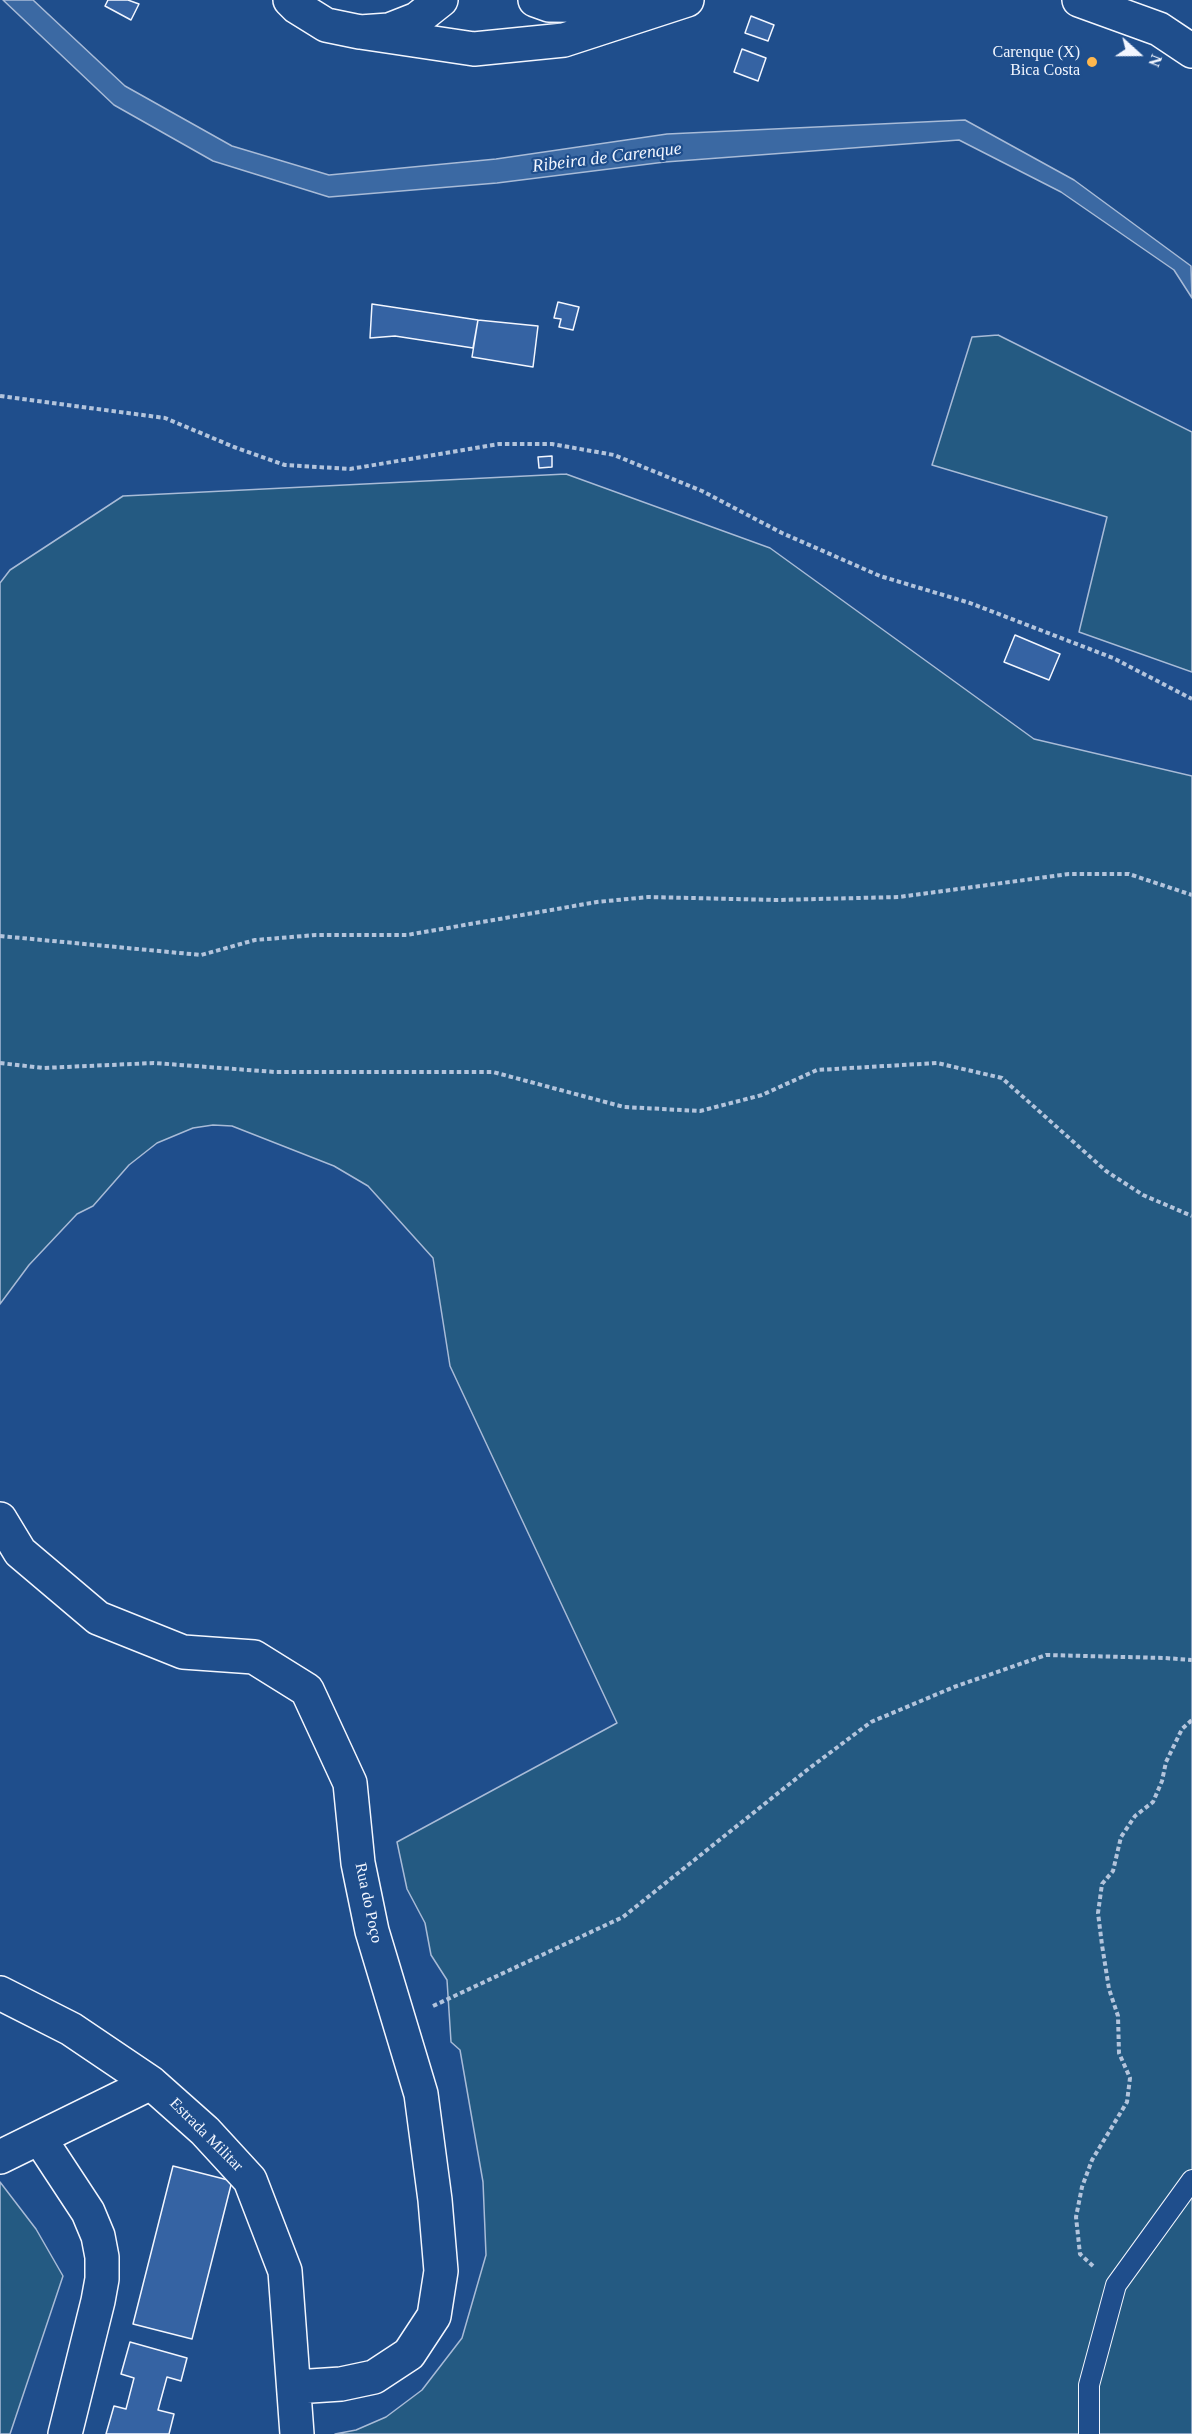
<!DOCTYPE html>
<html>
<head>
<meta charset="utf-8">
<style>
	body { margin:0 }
	#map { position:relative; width:1192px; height:2434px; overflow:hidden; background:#1f4e8c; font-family:Georgia,serif }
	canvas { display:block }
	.north { position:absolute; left:1108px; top:24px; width:60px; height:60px; -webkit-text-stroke:4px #1f4e8c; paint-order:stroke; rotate:111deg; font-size:16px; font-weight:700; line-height:24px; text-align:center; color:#f2f6ff }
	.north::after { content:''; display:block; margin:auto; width:21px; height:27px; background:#f2f6ff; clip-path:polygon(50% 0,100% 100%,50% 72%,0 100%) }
</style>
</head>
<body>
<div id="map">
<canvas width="1192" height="2434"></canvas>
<div class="north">N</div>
</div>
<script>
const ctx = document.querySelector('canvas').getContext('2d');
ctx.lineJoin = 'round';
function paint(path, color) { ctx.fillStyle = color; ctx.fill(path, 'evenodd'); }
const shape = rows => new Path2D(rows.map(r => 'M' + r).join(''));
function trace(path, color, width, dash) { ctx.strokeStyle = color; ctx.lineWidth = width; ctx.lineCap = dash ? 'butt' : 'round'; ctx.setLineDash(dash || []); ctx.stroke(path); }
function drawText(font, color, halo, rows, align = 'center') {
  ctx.font = font + ' Georgia,serif'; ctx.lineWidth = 4.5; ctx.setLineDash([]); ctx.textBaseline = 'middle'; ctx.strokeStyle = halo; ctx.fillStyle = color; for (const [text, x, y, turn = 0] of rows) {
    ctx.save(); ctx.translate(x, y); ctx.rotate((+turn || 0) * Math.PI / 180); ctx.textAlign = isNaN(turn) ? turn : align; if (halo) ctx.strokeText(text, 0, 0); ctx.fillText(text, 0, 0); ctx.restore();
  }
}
const green = shape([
	[998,335,1192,432,1192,672,1079,632,1107,517,932,465,972,337,998,335],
	[566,474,770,548,1034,739,1192,776,1192,2434,335,2434,356,2430,386,2417,422,2390,462,2338,486,2255,483,2182,460,2050,451,2042,447,1980,431,1955,425,1923,407,1889,397,1842,617,1723,450,1366,433,1258,368,1186,334,1166,232,1126,213,1125,193,1128,157,1143,129,1165,93,1206,77,1214,29,1265,0,1304,0,583,10,570,123,496,566,474],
	[0,2182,36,2229,63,2276,10,2434,0,2434,0,2182]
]);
paint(green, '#245a82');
trace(green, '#a8bbd7', 1.5);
const water = shape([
	[3,0,33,0,125,86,232,146,329,175,496,159,667,134,965,120,1074,180,1191,266,1192,298,1174,270,1061,192,959,140,665,162,497,183,329,197,213,161,114,105,3,0]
]);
paint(water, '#3b69a3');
trace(water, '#a8bbd7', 1.5);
const building = shape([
	[108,0,128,0,139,4,131,20,105,6,108,0],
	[751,16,774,25,768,41,745,33,751,16],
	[742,49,766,58,758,81,734,72,742,49],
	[558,302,579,307,573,330,559,327,561,319,554,318,558,302],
	[372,304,478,320,473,348,395,336,370,338,372,304],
	[478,320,538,326,533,367,472,357,478,320],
	[552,456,552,467,539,468,538,457,552,456],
	[1015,635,1060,654,1049,680,1004,662,1015,635],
	[173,2166,232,2181,192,2339,133,2324,173,2166],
	[130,2342,187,2358,181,2381,167,2377,158,2410,174,2414,169,2434,106,2434,114,2406,126,2409,134,2378,121,2374,130,2342]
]);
paint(building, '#3563a3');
trace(building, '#f2f6ff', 1.5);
const service = shape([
	[1089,2434,1089,2385,1116,2285,1192,2180]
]);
const minor = shape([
	[0,1519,20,1552,98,1618,183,1652,254,1657,307,1690,350,1783,358,1863,372,1931,421,2094,435,2200,441,2271,434,2316,409,2354,374,2377,341,2384,295,2387],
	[0,1993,71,2029,151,2083,205,2131,250,2180,285,2271,297,2434],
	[40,2139,88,2212,98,2236,102,2257,102,2279,98,2301,65,2434],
	[0,2157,151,2083]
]);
const tertiary = shape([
	[290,0,297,7,326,25,360,32,389,30,417,19,441,0],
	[535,0,549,5,636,6],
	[1079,0,1159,29,1192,51],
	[360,32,474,49,564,40,687,0]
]);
trace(service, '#f2f6ff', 22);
trace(minor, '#f2f6ff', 36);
trace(tertiary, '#f2f6ff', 36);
trace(shape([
	[0,396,165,418,234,447,285,465,350,469,499,444,552,444,614,455,702,491,782,533,880,576,970,603,1113,658,1192,699],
	[0,936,201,955,255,940,316,935,407,935,597,902,648,897,777,900,899,897,1069,874,1129,874,1192,895],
	[0,1063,43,1068,154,1063,275,1072,493,1072,624,1107,700,1111,762,1095,817,1070,937,1063,1002,1078,1106,1171,1143,1195,1192,1216],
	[433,2006,623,1917,807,1770,871,1722,954,1687,1046,1655,1165,1658,1192,1660],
	[1093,2266,1080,2254,1076,2217,1082,2187,1092,2160,1127,2102,1130,2078,1119,2053,1118,2016,1109,1989,1102,1945,1098,1913,1102,1884,1113,1871,1121,1837,1135,1816,1153,1802,1162,1781,1166,1762,1182,1729,1192,1720]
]), '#b3c4dc', 4, [4.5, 3]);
trace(service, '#1f4e8c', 20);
trace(minor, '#1f4e8c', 33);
trace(tertiary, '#1f4e8c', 33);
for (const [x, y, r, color] of [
	[1092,62,6,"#ffb74d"]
]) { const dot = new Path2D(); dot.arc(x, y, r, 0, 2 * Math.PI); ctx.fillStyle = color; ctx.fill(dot); trace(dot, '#1f4e8c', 2); }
drawText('16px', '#f2f6ff', '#1f4e8c', [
	["Carenque (X)",1080,53],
	["Bica Costa",1080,71]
], 'right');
drawText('16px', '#f2f6ff', '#1f4e8c', [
	["Rua do Poço",368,1903,78],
	["Estrada Militar",206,2135,45]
]);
drawText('italic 18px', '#f2f6ff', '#1f4e8c', [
	["Ribeira de Carenque",607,158,-7]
]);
</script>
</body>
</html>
